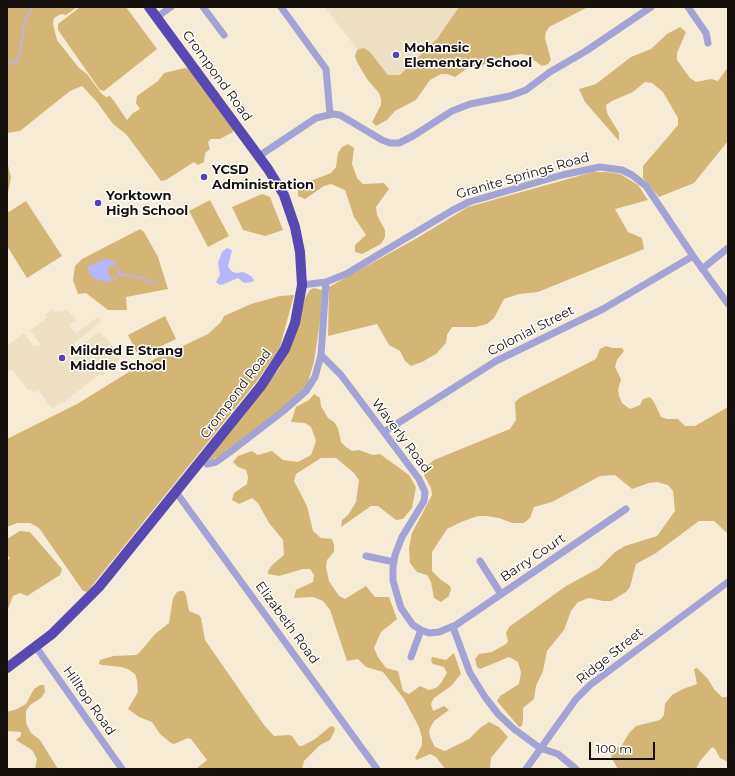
<!DOCTYPE html>
<html>
<head>
<meta charset="utf-8">
<style>
	body { margin:0 }
	#map { position:relative; width:735px; height:776px; overflow:hidden; background:#f6ecd6; font-family:Montserrat,sans-serif }
	canvas { display:block }
	.frame { position:absolute; inset:0; border:8px solid #15110a; pointer-events:none }
	.scale { position:absolute; left:589px; top:742px; width:66px; height:18px; box-sizing:border-box; border:2px solid #15110a; border-top:0; padding-left:5px; font-size:12px; line-height:14px; white-space:nowrap; color:#15110a; -webkit-text-stroke:3px #fff; paint-order:stroke }
</style>
</head>
<body>
<div id="map">
<canvas width="735" height="776"></canvas>
<div class="frame"></div>
<div class="scale">100 m</div>
</div>
<script>
const ctx = document.querySelector('canvas').getContext('2d');
ctx.lineJoin = 'round';
function paint(path, color) { ctx.fillStyle = color; ctx.fill(path, 'evenodd'); }
const shape = rows => new Path2D(rows.map(r => 'M' + r).join(''));
function trace(path, color, width, dash) { ctx.strokeStyle = color; ctx.lineWidth = width; ctx.lineCap = dash ? 'butt' : 'round'; ctx.setLineDash(dash || []); ctx.stroke(path); }
function drawText(font, color, halo, rows, align = 'center') {
  ctx.font = font + ' Montserrat,sans-serif'; ctx.lineWidth = 3; ctx.setLineDash([]); ctx.textBaseline = 'middle'; ctx.strokeStyle = halo; ctx.fillStyle = color; for (const [text, x, y, turn = 0] of rows) {
    ctx.save(); ctx.translate(x, y); ctx.rotate((+turn || 0) * Math.PI / 180); ctx.textAlign = isNaN(turn) ? turn : align; if (halo) ctx.strokeText(text, 0, 0); ctx.fillText(text, 0, 0); ctx.restore();
  }
}
paint(shape([
	[325,7,469,7,393,97],
	[67,309,76,320,69,325,76,333,98,317,101,322,74,343,77,348,99,332,103,337,105,336,118,354,116,355,120,360,102,376,100,374,63,403,62,402,54,408,51,407,38,390,33,393,30,389,28,390,12,369,7,372,7,346,24,333,34,347,37,345,39,347,41,345,30,330,47,318,45,315,52,310,54,313,59,310,61,313]
]), '#ecdfc2');
paint(shape([
	[7,7,77,7,66,15,61,14,54,18,53,24,57,40,79,68,87,74,101,93,106,97,110,96,114,101,127,120,133,113,140,109,136,103,137,96,158,81,164,73,185,68,189,69,233,128,233,132,220,139,211,139,208,142,210,149,205,153,204,162,198,165,194,162,166,180,161,181,126,134,113,124,97,102,82,86,70,91,20,131,7,133],
	[80,7,126,7,157,49,104,91,100,90,58,30,58,24],
	[459,7,588,7,549,27,546,32,545,38,551,60,548,64,542,66,527,55,521,54,502,57,480,66,468,68,455,77,447,74,441,74,430,80,416,100,395,111,387,120,376,126,372,122,381,105,381,99,379,93,367,79,357,62,355,56,357,50,363,48,369,51,388,75,400,75,437,39],
	[680,27,686,32,677,53,677,60,690,78,696,82,711,79,718,81,728,67,728,141,694,183,659,197,643,178,643,166,678,125,678,118,663,92,652,83,645,82,633,92,612,101,606,105,607,113,619,133,619,141,585,102,579,89,596,84,631,57,651,49,667,34],
	[348,144,354,148,352,164,357,178,363,184,384,183,389,189,376,207,377,215,385,230,385,237,381,244,362,254,355,252,355,245,366,235,354,217,345,190,331,184,324,186,305,199,298,196,298,189,303,184,331,173,336,167,338,153,342,147],
	[7,162,11,177,7,198],
	[593,172,607,172,620,174,638,185,648,200,615,209,628,232,642,238,644,249,538,292,519,294,504,299,494,318,487,324,475,327,452,327,447,335,446,343,436,354,422,362,411,366,405,361,400,351,389,345,377,324,328,336,329,287,417,238,468,207],
	[262,194,270,197,283,230,265,236,243,230,232,207],
	[210,200,229,236,208,247,189,211],
	[26,201,62,256,27,278,7,246,7,213],
	[140,229,144,232,158,257,168,289,126,297,127,310,108,310,86,293,78,294,73,280,75,266,82,259],
	[314,288,322,290,321,314,314,362,307,385,289,403,221,455,209,461,207,460,279,369,293,342,305,298,310,290],
	[294,295,280,347,257,381,87,592,83,591,39,528,30,523,17,523,7,527,7,439,77,404,132,370,208,334,221,322,224,316,251,304,280,296],
	[165,316,176,339,139,357,128,335],
	[606,346,612,348,622,348,624,351,617,360,615,367,621,379,618,390,619,396,622,403,630,409,640,405,643,399,650,397,654,402,661,417,667,419,678,419,685,426,695,426,728,407,728,534,714,521,699,521,656,553,636,564,630,587,626,592,611,601,603,601,589,598,578,602,571,611,564,630,547,651,543,671,536,686,534,699,523,708,523,720,522,726,519,727,497,701,500,696,519,684,521,672,518,662,509,657,480,669,477,667,475,659,479,654,492,652,506,644,508,641,506,633,509,627,566,586,599,568,615,552,625,546,657,536,675,511,673,491,668,485,657,482,649,483,632,489,615,475,600,476,552,502,534,507,530,518,524,523,512,523,499,518,486,516,478,516,461,522,447,529,432,552,432,571,440,579,450,586,451,589,449,596,441,602,434,598,431,582,427,575,417,572,410,563,409,548,412,533,432,495,431,488,424,475,425,471,428,465,434,460,510,429,516,420,515,402,521,397,596,359,600,349],
	[314,394,320,398,321,406,328,418,334,422,338,428,341,442,346,447,352,451,359,450,373,455,380,454,409,475,416,487,412,508,403,519,396,520,378,506,371,506,341,527,342,520,348,515,356,502,359,480,354,473,336,458,321,458,296,474,294,481,307,506,313,531,321,538,332,539,334,545,334,552,327,560,326,567,329,581,339,596,345,599,366,586,375,597,389,597,397,619,381,632,374,648,378,657,386,668,398,671,403,691,409,694,420,686,429,690,436,688,441,683,447,673,444,667,433,664,431,661,432,657,446,660,454,653,461,674,451,686,434,698,431,704,433,711,444,706,449,710,434,721,429,730,430,737,435,747,445,751,469,739,480,728,489,722,499,727,508,737,491,758,490,769,445,769,436,757,430,754,417,760,415,758,422,745,422,738,419,727,404,699,383,672,366,667,358,659,347,661,330,610,323,601,313,597,294,598,296,590,313,582,314,575,310,569,303,569,279,576,268,574,268,571,272,565,284,555,283,540,269,523,258,503,252,498,239,504,232,500,234,493,247,484,248,477,246,470,238,467,233,462,238,456,252,451,258,455,272,451,283,460,298,462,311,455,316,441,311,427,305,423,291,422,296,407,309,400],
	[20,531,30,532,62,569,60,575,27,596,20,593,13,596,7,612,7,560,10,559,7,553,7,539],
	[180,591,184,591,186,595,189,611,199,615,201,618,205,640,264,725,274,736,289,735,292,736,299,746,302,746,315,739,331,726,334,727,335,730,330,740,320,745,304,761,302,769,196,769,207,760,191,739,188,738,174,744,171,743,160,734,152,722,139,717,128,709,138,692,137,680,135,674,128,669,121,667,102,665,99,664,100,660,113,656,136,655,139,653,155,634,169,623,173,598,177,592],
	[697,668,708,679,714,689,722,697,728,697,728,762,720,758,715,749,712,747,700,761,696,769,618,769,611,757,612,750,622,745,629,733,636,726,660,720,664,715,665,704,672,695,683,689,697,684,694,669],
	[40,685,44,685,45,692,41,698,30,705,26,711,26,723,31,733,40,740,58,769,35,769,37,759,32,750,16,740,21,736,21,732,7,731,7,712,17,709,26,704,34,689]
]), '#d3b676');
paint(shape([
	[227,248,232,250,228,266,231,271,236,273,243,272,251,276,254,280,252,282,244,283,238,278,224,284,220,285,216,282,220,275,218,263,222,252],
	[105,259,112,260,119,268,113,265,109,267,108,270,110,278,115,279,104,282,91,276,87,267]
]), '#b7b5fe');
trace(shape([
	[7,65,17,61,20,53,25,20,32,7],
	[119,274,143,278,151,283,156,283],
	[115,279,119,274,118,268]
]), '#b7b5fe', 1.5);
trace(shape([
	[203,7,224,35],
	[281,7,326,69,330,114],
	[688,7,706,33,708,43],
	[157,17,171,7],
	[259,156,316,118,333,114,340,115,382,140,390,143,399,143,413,136,452,111,470,104,510,96,526,90,550,72,586,51,651,7],
	[702,269,728,248],
	[302,285,326,282,346,274,453,210,469,202,562,175,600,167,622,170,632,175,646,186,693,256,728,304],
	[321,355,341,375,419,479,425,492,424,501,402,537,395,555,393,567,393,581,401,608,413,625,421,630,429,633,439,632,456,625,626,509],
	[384,432,496,361,603,309,693,256],
	[207,464,216,462,230,452,282,412,306,391,315,377,321,355,326,282],
	[176,492,377,769],
	[366,556,394,562],
	[480,561,501,594],
	[453,627,470,673,485,697,498,714,514,729,540,748,558,754,576,769],
	[36,647,122,769],
	[411,657,421,630],
	[526,769,576,699,590,685,728,582]
]), '#a4a3d6', 7);
trace(shape([
	[7,668,52,634,99,587,261,386,285,349,295,323,302,285,300,252,295,227,284,195,268,169,149,7]
]), '#5748b2', 10);
for (const [x, y, r, color] of [
	[396,55,4,"#5742ba"],
	[204,177,4,"#5742ba"],
	[98,203,4,"#5742ba"],
	[62,358,4,"#5742ba"]
]) { const dot = new Path2D(); dot.arc(x, y, r, 0, 2 * Math.PI); ctx.fillStyle = color; ctx.fill(dot); trace(dot, '#fff', 1.5); }
drawText('bold 13px', '#15110a', '#fff', [
	["Mohansic",404,48],
	["Elementary School",404,63],
	["YCSD",212,170],
	["Administration",212,185],
	["Yorktown",106,196],
	["High School",106,211],
	["Mildred E Strang",70,351],
	["Middle School",70,366]
], 'left');
drawText('13px', '#15110a', '#fff', [
	["Crompond Road",217,76,54],
	["Granite Springs Road",523,176,-16],
	["Colonial Street",531,331,-27],
	["Crompond Road",236,394,-53],
	["Waverly Road",401,436,53],
	["Barry Court",533,558,-34],
	["Elizabeth Road",287,623,54],
	["Ridge Street",610,656,-39],
	["Hilltop Road",89,701,55]
]);
</script>
</body>
</html>
